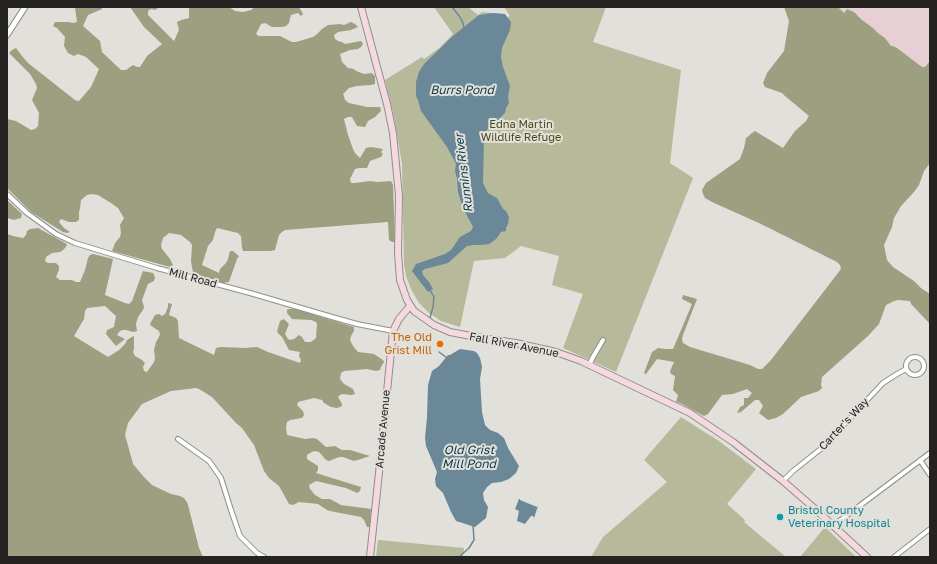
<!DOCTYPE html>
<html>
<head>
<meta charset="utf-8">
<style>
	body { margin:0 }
	#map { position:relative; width:937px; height:564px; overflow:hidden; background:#e2e0da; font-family:"Golos Text",sans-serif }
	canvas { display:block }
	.frame { position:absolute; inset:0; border:8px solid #242321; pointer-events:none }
</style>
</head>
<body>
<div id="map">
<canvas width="937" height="564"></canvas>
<div class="frame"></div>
</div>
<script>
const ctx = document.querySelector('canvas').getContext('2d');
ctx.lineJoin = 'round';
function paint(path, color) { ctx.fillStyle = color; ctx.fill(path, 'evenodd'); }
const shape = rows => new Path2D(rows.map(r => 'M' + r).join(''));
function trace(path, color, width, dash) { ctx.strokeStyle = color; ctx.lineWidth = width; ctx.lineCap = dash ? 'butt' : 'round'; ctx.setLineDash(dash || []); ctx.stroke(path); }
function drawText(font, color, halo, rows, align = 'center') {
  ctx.font = font + ' "Golos Text",sans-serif'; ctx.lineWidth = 4; ctx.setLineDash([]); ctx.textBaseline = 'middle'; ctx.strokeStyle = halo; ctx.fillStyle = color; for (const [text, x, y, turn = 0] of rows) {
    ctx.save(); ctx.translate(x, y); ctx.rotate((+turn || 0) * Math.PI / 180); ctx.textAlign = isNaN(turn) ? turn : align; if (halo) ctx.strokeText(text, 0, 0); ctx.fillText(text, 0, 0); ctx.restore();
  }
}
paint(shape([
	[838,7,930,7,930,61,925,67,922,67,897,48,891,46,885,38,878,33,873,28,862,20,854,12,847,9,844,13]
]), '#e8cfd5');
paint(shape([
	[434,7,468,7,478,15,482,12,501,14,507,18,510,16,504,7,606,7,593,42,681,70,670,163,693,178,616,372,563,348,583,294,552,285,559,256,521,246,505,258,474,261,460,327,441,321,429,313,419,303,411,289,406,276,404,264,402,164,394,117,385,80,422,57,424,59,438,49,453,34],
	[681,417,695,426,719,441,756,469,727,504,745,520,744,522,786,557,591,557,603,537,667,482,644,460],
	[825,527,856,557,800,557],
	[378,540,464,548,463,557,376,557]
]), '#b7b99b');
paint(shape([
	[73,7,102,7,102,9,88,15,83,26,100,41,102,52,121,70,126,70,133,65,137,67,140,67,147,56,162,44,144,27,130,7,160,7,155,10,151,9,148,11,148,15,174,41,179,30,177,22,181,20,189,18,189,7,229,7,235,11,243,12,251,10,255,7,299,7,303,14,301,16,298,13,291,15,289,23,286,26,282,27,272,27,265,23,261,24,256,34,259,36,280,36,292,42,296,42,313,37,316,35,322,29,328,25,340,24,344,25,351,22,355,24,358,27,351,30,338,32,334,35,335,39,338,41,342,42,345,44,361,41,363,44,361,47,358,49,350,50,340,54,342,62,348,68,354,69,356,71,364,74,372,73,375,76,375,84,371,85,357,86,349,88,343,94,344,96,345,100,349,103,367,107,380,107,381,111,375,117,368,121,365,127,357,126,352,117,348,117,344,119,348,135,353,149,355,153,360,158,366,148,371,147,383,149,381,152,383,154,381,157,370,161,367,168,359,168,355,169,350,179,351,183,355,183,370,181,378,182,391,181,393,185,395,242,392,242,389,240,388,222,285,230,282,232,279,235,275,250,271,251,243,251,242,248,241,236,238,233,217,228,215,232,213,240,208,246,202,265,219,273,220,269,226,263,228,259,230,251,233,251,239,256,237,259,229,282,222,283,193,273,191,261,192,245,190,242,181,235,169,233,163,238,161,245,162,249,170,259,173,265,170,267,112,251,115,243,120,237,121,233,120,225,124,218,118,208,111,203,98,195,91,194,87,195,81,200,80,208,79,212,79,220,76,222,69,222,61,219,59,222,64,228,70,232,67,233,63,232,31,212,7,188,7,119,16,121,31,130,35,129,38,126,39,113,32,100,37,88,36,84,30,74,9,53,12,50,16,48,22,56,28,63,75,100,79,101,91,87,99,69,86,57,78,54,74,56,68,53,64,46,65,37,57,28,53,26,55,22,69,22,73,23,77,22,75,8],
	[784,7,838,7,844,13,847,9,854,12,862,20,873,28,878,33,885,38,891,46,893,46,897,48,922,67,925,67,930,61,930,163,924,171,919,185,914,192,901,206,894,218,892,227,884,245,887,260,893,267,914,281,921,288,930,294,930,324,911,304,910,301,898,300,894,301,886,305,879,324,868,336,822,377,821,385,822,388,819,391,801,397,783,414,776,418,768,420,759,413,763,406,759,400,755,400,741,412,737,413,740,407,744,405,744,398,748,398,752,393,747,389,733,394,722,395,708,414,704,416,680,403,676,402,678,395,673,390,675,376,671,374,670,371,674,362,657,359,646,374,644,373,652,352,658,348,665,349,673,349,692,304,682,299,683,295,697,299,683,335,682,339,683,343,690,347,750,365,758,369,762,369,771,360,841,269,840,265,837,262,761,224,712,202,705,198,703,194,702,190,706,183,740,159,744,148,746,138,752,133,755,131,783,148,795,131,806,121,809,116,785,96,782,93,765,87,763,83,767,73,784,51,789,21],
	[7,200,22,214,21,218,17,219,14,220,7,218],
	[38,228,67,244,66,247,63,250,60,252,52,253,46,257,45,261,48,263,56,263,59,266,59,270,56,277,60,280,72,280,76,282,80,282,85,270,88,258,90,255,93,254,113,259,105,295,125,303,129,304,132,301,143,271,153,273,155,277,154,281,148,284,142,300,144,307,143,310,138,317,136,324,137,331,133,332,126,330,122,330,119,332,117,335,125,339,116,346,106,334,107,330,114,327,116,316,105,306,87,308,85,311,84,319,74,336,108,357,119,350,125,344,127,340,130,338,134,336,134,349,133,352,135,356,142,360,145,363,143,367,144,371,147,372,154,362,155,358,154,350,156,342,160,335,159,331,150,325,151,322,155,315,159,314,162,316,165,314,168,307,168,303,172,304,169,315,176,318,178,321,179,338,214,355,216,348,220,347,245,348,257,347,268,352,300,363,301,360,299,356,300,352,289,350,282,337,277,332,280,321,284,319,289,324,285,334,288,339,290,340,294,339,299,335,302,337,305,342,311,342,316,338,317,324,316,322,311,320,292,319,287,313,287,310,289,309,295,309,354,327,354,331,351,336,350,340,353,346,358,352,374,354,383,360,384,362,381,367,380,370,376,371,367,369,344,371,341,373,340,379,344,384,353,389,355,394,351,395,343,394,340,395,338,397,342,404,342,406,337,408,331,407,324,403,322,400,314,398,298,402,297,405,303,411,304,415,302,418,290,420,287,422,286,427,287,435,305,439,313,438,317,439,326,447,335,446,342,450,350,450,370,456,361,459,354,461,343,457,339,457,329,461,326,460,319,452,314,451,310,453,307,455,307,459,318,466,318,470,316,473,361,487,360,491,357,493,346,488,316,481,309,485,310,489,315,495,322,499,330,499,341,505,371,509,370,527,367,527,364,520,361,517,330,511,327,510,318,504,299,502,293,505,289,504,279,486,269,478,264,471,254,445,242,428,236,423,212,397,199,389,196,388,188,389,171,391,142,404,128,423,125,435,132,460,133,464,144,477,152,485,171,494,180,496,184,498,187,502,188,505,199,548,203,557,7,557,7,234,13,236,23,238,26,235,27,231,30,229]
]), '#9d9f81');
paint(shape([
	[493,13,505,14,511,22,510,30,502,48,501,57,503,67,510,86,508,97,509,103,506,108,505,113,497,121,489,126,484,136,483,183,488,193,497,198,503,209,506,211,509,217,508,224,506,228,506,231,501,232,496,239,489,244,480,245,473,245,467,246,448,263,425,269,422,271,423,275,429,282,433,289,428,292,412,271,416,264,445,254,451,250,460,237,471,231,473,227,463,208,458,192,457,178,455,171,456,164,447,147,421,111,418,100,416,96,416,82,419,72,424,64,454,35,479,15],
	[460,349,474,351,477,353,480,358,482,367,480,379,482,412,485,425,490,430,498,433,504,438,508,448,519,466,516,473,509,479,501,482,492,483,487,487,483,493,484,500,488,507,486,518,475,527,456,521,451,512,443,493,436,486,435,479,437,472,426,446,425,438,427,417,428,385,432,371,439,366,448,355,450,355],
	[519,499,520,499,520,500,537,507,538,506,534,518,533,516,531,516,525,524,517,521,519,511,515,509]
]), '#6a8897');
trace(shape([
	[452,7,460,17,463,23,464,28],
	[430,290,434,297,433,307,431,314,430,318,433,321],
	[439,352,447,358],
	[459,557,469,548,474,540,473,525]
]), '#6a8897', 1.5);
const minor = shape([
	[7,194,27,213,56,234,75,243,157,268,250,293,332,317,357,324,393,331],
	'906 366a9 9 0 1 1 18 0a9 9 0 1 1-18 0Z',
	[589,365,593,357,603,340],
	[178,439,209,461,221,478,231,510,240,536,257,553,264,557],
	[920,460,930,475],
	[783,481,793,471,822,448,883,383,897,374,906,369],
	[834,525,930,453],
	[894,557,930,529]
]);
const tertiary = shape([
	[7,35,25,7]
]);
const secondary = shape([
	[361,7,387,104,393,133,399,196,398,253,400,280,407,300,414,311,434,325,450,332,476,337,516,343,556,352,581,361,690,413,733,442,783,481,814,508,867,557],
	[370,557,379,473,393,331,399,319,410,306]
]);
trace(minor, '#928f8a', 6);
trace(tertiary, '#928f8a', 7);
trace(secondary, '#928f8a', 8);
trace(minor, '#fff', 4);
trace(tertiary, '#fff', 5);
trace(secondary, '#f4d9e0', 6);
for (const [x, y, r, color] of [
	[440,344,4,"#e8710a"],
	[780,517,4,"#0f9aa8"]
]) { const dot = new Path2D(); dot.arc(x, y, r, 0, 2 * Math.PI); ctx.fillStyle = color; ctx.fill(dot); trace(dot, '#e2e0da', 1.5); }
drawText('11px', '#4a4b18', '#e2e0da', [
	["Edna Martin",521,125],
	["Wildlife Refuge",521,138]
]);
drawText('11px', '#242321', '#e2e0da', [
	["Mill Road",193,278,15],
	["Fall River Avenue",514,345,11],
	["Carter's Way",844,424,-47],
	["Arcade Avenue",383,429,-85]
]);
drawText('11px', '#c56008', '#e2e0da', [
	["The Old",432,338],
	["Grist Mill",432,351]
], 'right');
drawText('11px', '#0d838f', '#e2e0da', [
	["Bristol County",788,511],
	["Veterinary Hospital",788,524]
], 'left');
drawText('italic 12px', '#0b384a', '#e2e0da', [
	["Burrs Pond",462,90],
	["Runnins River",464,173,-97],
	["Old Grist",469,450],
	["Mill Pond",469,464]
]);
</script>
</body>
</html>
